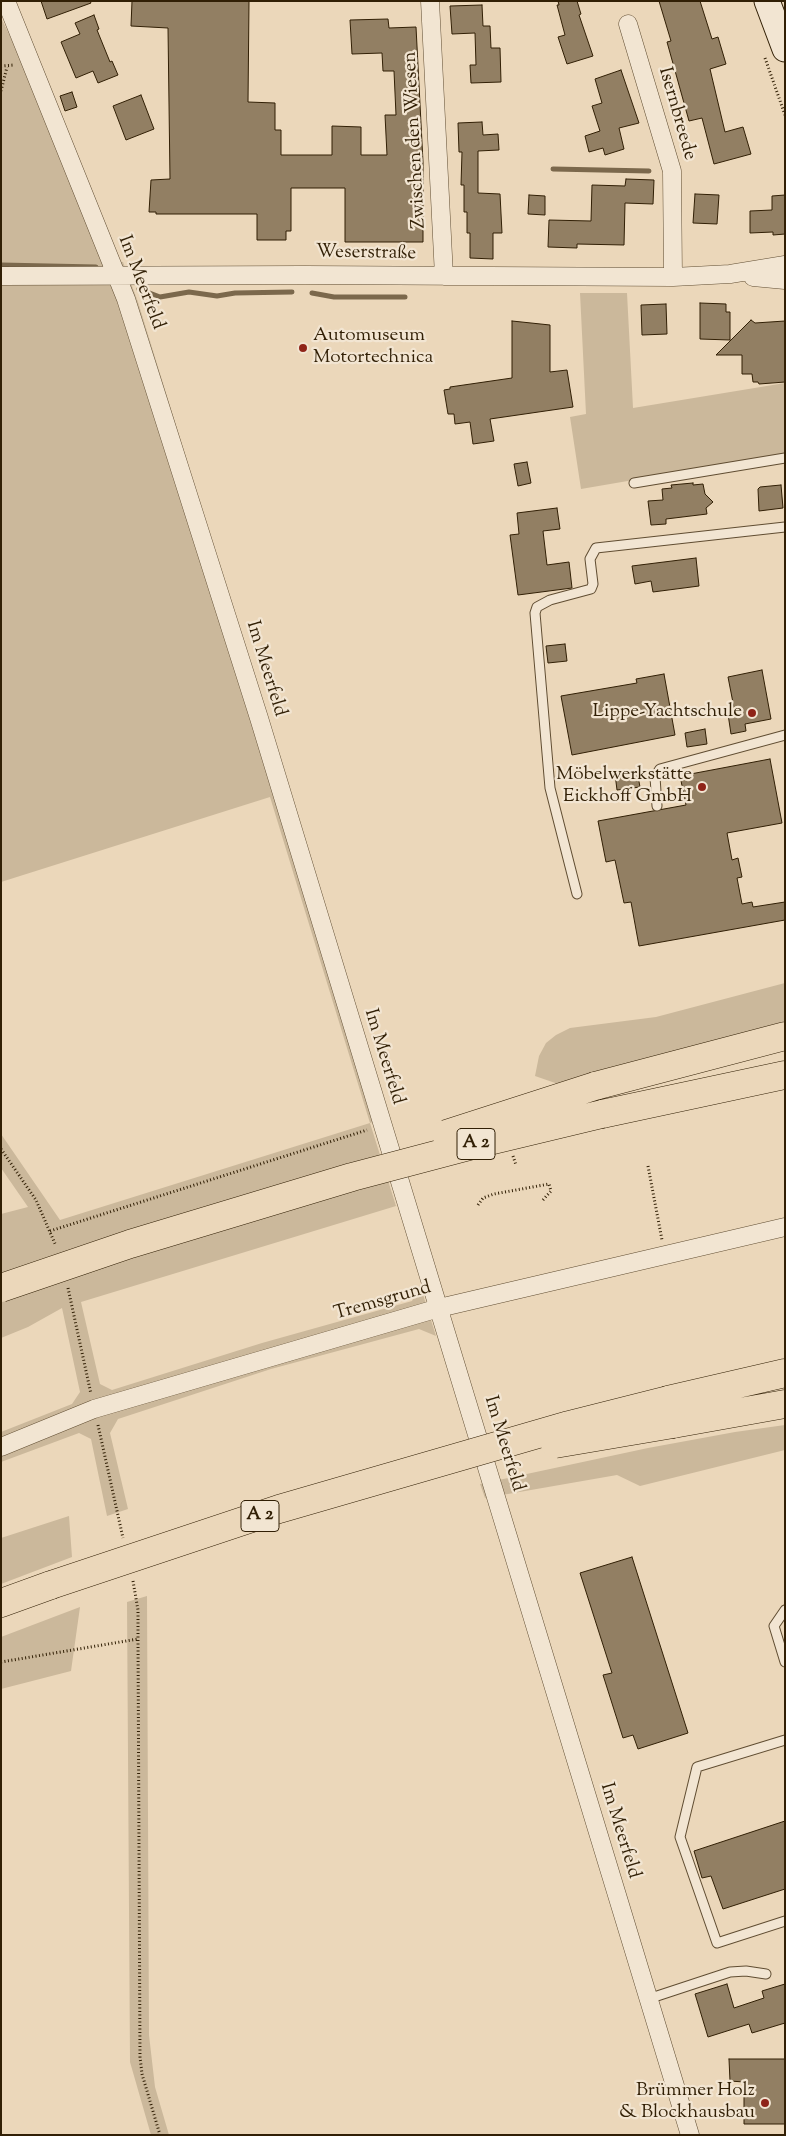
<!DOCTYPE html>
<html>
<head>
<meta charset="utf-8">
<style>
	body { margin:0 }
	#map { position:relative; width:786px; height:2136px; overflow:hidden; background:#ebd7ba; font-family:"Sorts Mill Goudy",serif }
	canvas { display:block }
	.frame { position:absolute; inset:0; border:2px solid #311f05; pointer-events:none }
</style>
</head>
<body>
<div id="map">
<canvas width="786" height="2136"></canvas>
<div class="frame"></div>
</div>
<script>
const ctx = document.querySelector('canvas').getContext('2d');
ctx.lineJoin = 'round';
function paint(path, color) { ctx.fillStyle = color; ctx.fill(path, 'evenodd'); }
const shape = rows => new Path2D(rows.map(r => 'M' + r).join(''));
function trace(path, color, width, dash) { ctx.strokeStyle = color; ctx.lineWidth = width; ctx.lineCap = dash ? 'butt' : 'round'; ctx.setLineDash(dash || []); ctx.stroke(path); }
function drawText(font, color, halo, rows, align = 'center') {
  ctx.font = font + ' "Sorts Mill Goudy",serif'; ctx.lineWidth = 4.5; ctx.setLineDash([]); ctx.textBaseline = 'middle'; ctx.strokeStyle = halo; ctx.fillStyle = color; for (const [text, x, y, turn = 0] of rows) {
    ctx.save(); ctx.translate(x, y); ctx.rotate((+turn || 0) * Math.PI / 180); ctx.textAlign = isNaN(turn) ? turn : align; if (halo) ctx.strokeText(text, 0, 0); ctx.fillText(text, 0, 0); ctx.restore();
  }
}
paint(shape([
	[1,18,21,58,102,259,123,262,138,302,389,1117,370,1123,396,1206,81,1302,100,1384,112,1390,262,1343,412,1301,420,1285,436,1336,419,1329,271,1369,118,1419,110,1433,128,1509,107,1516,91,1439,79,1433,1,1462,1,1432,72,1404,80,1392,62,1308,28,1327,1,1338,1,1214,28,1207,1,1168,1,1134,60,1220,370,1123,270,797,1,882],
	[580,293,627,293,633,408,785,383,785,454,581,489,570,417,586,414],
	[785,983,785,1021,561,1085,535,1076,539,1056,546,1043,556,1035,570,1028,656,1017],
	[785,1425,785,1450,640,1486,617,1475,485,1498,480,1484,648,1448,735,1432],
	[69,1516,72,1557,1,1584,1,1538],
	[147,1596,149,2035,155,2087,169,2135,151,2135,130,2062,127,1602],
	[80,1607,71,1671,1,1689,1,1637]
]), '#cbb89b');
trace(shape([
	[553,169,649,171],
	[1,265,96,267],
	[139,289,160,297,189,292,217,296,235,293,292,292],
	[312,293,334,297,405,297]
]), '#7b684c', 5);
const building = shape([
	[41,1,90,1,91,3,47,19,41,1],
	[132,1,249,1,248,102,275,103,275,130,281,130,281,155,332,155,332,126,361,127,361,155,387,155,385,115,396,115,394,71,383,71,382,53,352,54,350,20,388,19,389,28,416,27,423,162,423,242,345,242,345,188,291,188,291,231,286,231,286,240,257,240,257,214,156,214,156,212,149,212,151,180,170,179,168,28,131,26,132,1],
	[558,1,577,1,581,14,579,15,593,56,567,64,558,37,565,35,557,5,559,5,558,1],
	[659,1,700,1,712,39,718,37,726,64,710,69,725,132,743,127,751,154,714,164,702,118,689,121,667,42,671,41,659,1],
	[482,5,483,26,490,26,491,48,500,48,501,82,471,83,470,65,476,65,475,33,452,34,450,6,482,5],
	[94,15,99,29,97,30,110,62,112,61,118,75,98,83,93,71,76,78,61,42,80,34,75,23,94,15],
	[621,70,639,123,619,128,624,149,605,155,603,148,589,152,585,136,600,131,592,106,602,103,595,79,621,70],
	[72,92,77,107,65,111,60,96,72,92],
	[141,95,154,129,126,140,113,106,141,95],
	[482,122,483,135,498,134,499,150,478,151,478,193,500,194,502,233,493,233,493,259,470,258,470,233,467,233,467,212,464,212,464,185,461,185,462,152,459,152,458,123,482,122],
	[626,179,654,180,653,204,625,203,624,245,577,244,577,248,548,247,549,220,591,221,592,185,625,186,626,179],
	[695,194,719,195,717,224,693,223,695,194],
	[529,195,545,196,545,215,528,214,529,195],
	[785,195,785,234,773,235,773,232,750,233,750,211,772,210,772,196,785,195],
	[700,303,726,304,726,312,730,312,730,340,700,339,700,303],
	[666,304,667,334,642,335,641,305,666,304],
	[751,320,755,323,785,321,785,382,759,384,758,382,753,382,752,374,742,374,742,355,716,355,751,320],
	[512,321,550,325,550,372,567,370,573,407,490,419,494,441,473,444,470,422,455,424,454,414,448,414,444,390,450,389,450,387,512,378,512,321],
	[527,462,531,483,518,486,514,464,527,462],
	[693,483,693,485,703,484,705,494,713,502,706,508,707,514,666,519,666,524,651,525,648,501,663,500,662,489,672,488,671,485,693,483],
	[781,485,783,508,759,511,758,489,760,487,781,485],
	[557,508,560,529,543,531,547,565,569,562,572,588,518,595,510,535,519,534,517,513,557,508],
	[696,558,699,586,653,592,651,581,635,584,632,566,696,558],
	[565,644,567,661,548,663,546,646,565,644],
	[762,670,771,719,745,724,746,731,731,734,728,714,735,713,728,677,762,670],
	[664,674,675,735,572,755,561,696,637,683,636,679,664,674],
	[705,729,707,744,687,747,685,733,705,729],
	[770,759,782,823,727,833,732,860,738,858,742,877,737,878,742,904,752,902,753,907,785,902,785,920,639,946,631,902,624,903,615,860,606,862,598,821,686,805,680,776,770,759],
	[637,771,640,787,617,790,615,774,637,771],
	[632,1557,688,1733,638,1749,633,1735,623,1738,603,1675,612,1673,580,1573,632,1557],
	[785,1821,785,1889,723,1909,711,1876,702,1878,694,1851,785,1821],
	[727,1984,734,2008,764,1998,762,1991,785,1984,785,2023,752,2033,749,2024,708,2037,695,1994,727,1984],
	[729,2059,785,2059,785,2124,744,2124,744,2082,730,2081,729,2059]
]);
paint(building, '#927f63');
trace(building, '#311f05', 1);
const service = shape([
	[634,483,785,458],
	[657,806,655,777,660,769,785,735],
	[577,894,550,788,535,613,537,607,550,600,591,589,593,584,590,559,596,548,785,527],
	[785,1610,774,1626,785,1662],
	[785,1740,697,1767,680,1837,717,1943,785,1921],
	[648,1999,730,1972,746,1971,766,1974]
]);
const minor = shape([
	[6,1,126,299,259,718,690,2135],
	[430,1,444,276],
	[628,24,672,171,673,277],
	[1,276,305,275,673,277,730,274,785,265],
	[753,277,785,280],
	[1,1447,94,1409,439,1308,785,1227]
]);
const secondary = shape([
	[767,1,785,49]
]);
const motorway = shape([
	[595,1086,785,1036],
	[602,1114,785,1075],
	[668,1400,785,1373],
	[673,1424,785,1404],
	[1,1603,51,1585]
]);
trace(service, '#604d32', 11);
trace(minor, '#604d32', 19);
trace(secondary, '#311f05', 27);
trace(motorway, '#311f05', 29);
trace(shape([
	[765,58,785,115],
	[1,66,14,65],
	[1,91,7,67],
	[1,1149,36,1200,56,1246],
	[513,1156,516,1165],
	[648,1166,662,1240],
	[478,1205,483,1198,494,1194,549,1184,551,1191,542,1201],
	[50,1231,367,1130],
	[68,1288,91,1394],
	[98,1425,123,1538],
	[133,1581,138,1610,138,1639,140,2057,142,2074,160,2135],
	[1,1662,138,1639]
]), '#311f05', 3, [1, 2.5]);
trace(service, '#f2e5d2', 9);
trace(minor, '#f2e5d2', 18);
trace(secondary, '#f2e5d2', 25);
trace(motorway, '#ebd7ba', 28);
const motorwayBridge = shape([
	[446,1134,595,1086],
	[1,1288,130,1244,352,1177,477,1144,602,1114],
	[555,1444,673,1424],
	[51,1585,279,1509,569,1425,668,1400]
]);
trace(motorwayBridge, '#311f05', 29, []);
trace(motorwayBridge, '#ebd7ba', 28);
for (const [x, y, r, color] of [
	[303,348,5,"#8f2418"],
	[752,713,5,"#8f2418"],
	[702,787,5,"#8f2418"],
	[765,2103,5,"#8f2418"]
]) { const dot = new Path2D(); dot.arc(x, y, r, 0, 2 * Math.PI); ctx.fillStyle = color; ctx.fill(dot); trace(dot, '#f2e5d2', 2); }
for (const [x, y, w] of [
	[476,1144,38],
	[260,1516,38]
]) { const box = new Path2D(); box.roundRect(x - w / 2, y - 15.5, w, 31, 4); ctx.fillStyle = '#f2e5d2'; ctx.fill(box); trace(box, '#311f05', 1); }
drawText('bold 18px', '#311f05', null, [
	["A 2",476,1144],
	["A 2",260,1516]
]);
drawText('19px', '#311f05', '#f2e5d2', [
	["Isernbreede",676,114,74],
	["Zwischen den Wiesen",416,140,-93],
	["Weserstraße",366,254,1],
	["Im Meerfeld",140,283,69],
	["Im Meerfeld",265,669,73],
	["Im Meerfeld",383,1057,73],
	["Tremsgrund",383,1302,-16],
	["Im Meerfeld",503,1444,73],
	["Im Meerfeld",619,1831,73]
]);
drawText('19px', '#311f05', '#f2e5d2', [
	["Automuseum",313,337,"left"],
	["Motortechnica",313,359,"left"],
	["Lippe-Yachtschule",742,713],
	["Möbelwerkstätte",692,776],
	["Eickhoff GmbH",692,798],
	["Brümmer Holz",755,2092],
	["& Blockhausbau",755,2114]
], 'right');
</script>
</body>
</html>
